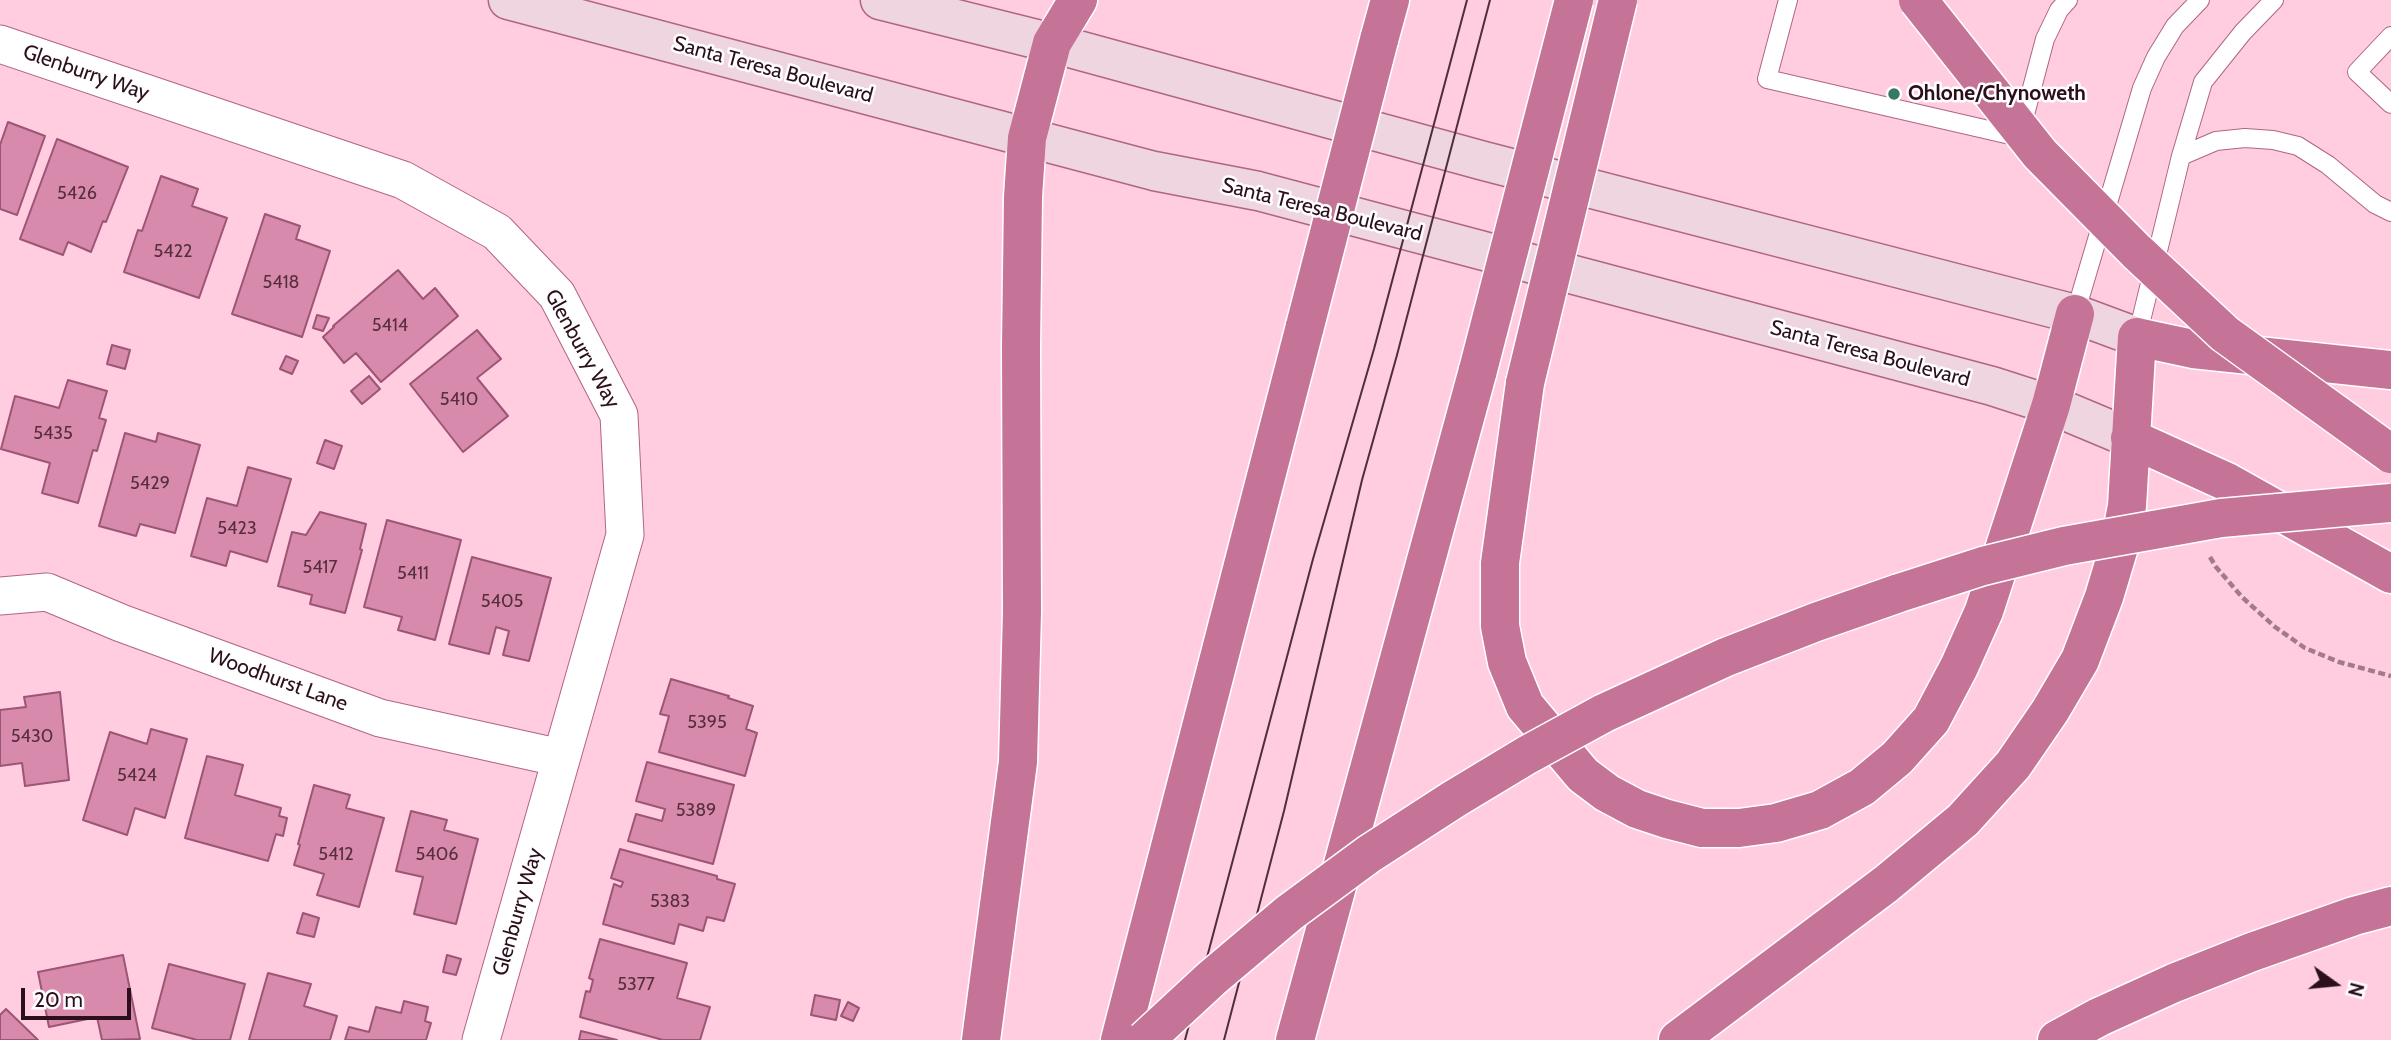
<!DOCTYPE html>
<html>
<head>
<meta charset="utf-8">
<style>
	body { margin:0 }
	#map { position:relative; width:2391px; height:1040px; overflow:hidden; background:#ffcce0; font-family:Cabin,sans-serif }
	canvas { display:block }
	.north { position:absolute; left:2300px; top:949px; width:70px; height:70px; -webkit-text-stroke:5px #fefefe; paint-order:stroke; rotate:105deg; font-size:19px; font-weight:700; line-height:28px; text-align:center; color:#2c0f1d }
	.north::after { content:''; display:block; margin:auto; width:24px; height:32px; background:#2c0f1d; clip-path:polygon(50% 0,100% 100%,50% 72%,0 100%) }
	.scale { position:absolute; left:21px; top:988px; width:110px; height:32px; box-sizing:border-box; border:4px solid #2c0f1d; border-top:0; padding-left:9px; font-size:21px; line-height:24px; white-space:nowrap; color:#2c0f1d; -webkit-text-stroke:5px #fefefe; paint-order:stroke }
</style>
</head>
<body>
<div id="map">
<canvas width="2391" height="1040"></canvas>
<div class="north">N</div>
<div class="scale">20 m</div>
</div>
<script>
const ctx = document.querySelector('canvas').getContext('2d');
ctx.lineJoin = 'round';
function paint(path, color) { ctx.fillStyle = color; ctx.fill(path, 'evenodd'); }
const shape = rows => new Path2D(rows.map(r => 'M' + r).join(''));
function trace(path, color, width, dash) { ctx.strokeStyle = color; ctx.lineWidth = width; ctx.lineCap = dash ? 'butt' : 'round'; ctx.setLineDash(dash || []); ctx.stroke(path); }
function drawText(font, color, halo, rows, align = 'center') {
  ctx.font = font + ' Cabin,sans-serif'; ctx.lineWidth = 5; ctx.setLineDash([]); ctx.textBaseline = 'middle'; ctx.strokeStyle = halo; ctx.fillStyle = color; for (const [text, x, y, turn = 0] of rows) {
    ctx.save(); ctx.translate(x, y); ctx.rotate((+turn || 0) * Math.PI / 180); ctx.textAlign = isNaN(turn) ? turn : align; if (halo) ctx.strokeText(text, 0, 0); ctx.fillText(text, 0, 0); ctx.restore();
  }
}
const building = shape([
	[8,122,45,136,17,215,0,209,0,145,8,122],
	[57,139,128,167,106,222,103,221,91,252,68,242,63,255,20,239,57,139],
	[161,176,198,189,192,206,227,218,199,298,124,272,138,230,142,231,161,176],
	[265,214,300,226,296,239,330,251,302,337,232,314,265,214],
	[398,270,423,299,435,288,458,316,381,382,356,353,344,363,323,337,334,327,333,326,398,270],
	[317,315,329,318,323,331,313,328,317,315],
	[477,330,501,359,477,378,508,416,463,452,410,384,477,330],
	[112,345,130,350,125,369,107,364,112,345],
	[286,356,298,361,292,374,280,369,286,356],
	[369,376,380,389,362,404,351,391,369,376],
	[68,380,107,391,99,418,106,420,97,451,93,450,78,503,42,493,50,463,1,449,15,396,59,408,68,380],
	[125,433,156,442,158,433,200,445,175,533,140,524,136,536,99,526,125,433],
	[325,440,342,446,334,469,317,463,325,440],
	[248,467,291,479,267,562,230,551,226,566,191,556,207,498,237,506,248,467],
	[320,512,366,524,360,549,362,550,345,613,310,604,312,595,278,586,292,532,306,535,320,512],
	[387,520,461,540,435,640,398,630,402,617,364,607,387,520],
	[472,557,551,578,529,661,503,655,509,631,496,627,489,654,449,644,472,557],
	[671,679,729,696,728,698,753,706,746,729,757,733,745,776,659,752,669,716,660,714,671,679],
	[60,692,69,780,25,786,22,763,0,766,0,710,26,707,24,697,60,692],
	[151,729,187,739,165,818,135,808,127,835,83,820,110,732,147,744,151,729],
	[207,756,243,765,235,795,281,808,279,816,287,818,283,836,276,834,268,861,185,838,207,756],
	[647,762,734,785,713,864,628,841,636,814,662,821,665,809,636,801,647,762],
	[314,785,350,795,346,808,384,818,359,907,317,895,324,874,294,865,300,845,298,844,314,785],
	[411,811,447,820,444,830,478,839,456,924,414,914,423,877,396,871,411,811],
	[620,849,717,876,717,879,735,884,724,921,707,917,703,931,679,924,674,944,603,924,614,884,621,887,623,882,611,878,620,849],
	[303,913,319,918,314,937,297,933,303,913],
	[600,939,687,963,677,998,710,1007,700,1040,663,1040,580,1017,586,991,590,992,593,980,589,978,600,939],
	[123,955,140,1039,102,1040,97,1017,49,1027,38,972,123,955],
	[447,955,461,959,456,975,443,972,447,955],
	[169,964,245,984,230,1040,197,1040,152,1028,169,964],
	[268,973,311,984,304,1006,337,1016,330,1040,249,1040,268,973],
	[815,995,840,1000,836,1020,811,1015,815,995],
	[404,1001,428,1007,425,1021,431,1023,426,1040,345,1040,349,1027,369,1032,376,1007,401,1013,404,1001],
	[848,1002,859,1008,853,1021,841,1016,848,1002],
	[6,1009,38,1040,0,1040,0,1015,6,1009],
	[581,1031,617,1040,579,1040,581,1031]
]);
paint(building, '#d78aab');
trace(building, '#9d5575', 2);
const service = shape([
	[1788,0,1767,79,2019,137,2045,39,2059,10,2068,0],
	[2391,36,2357,72,2391,104],
	[2181,156,2216,141,2245,138,2273,140,2298,146,2328,165,2375,204,2391,212],
	[2075,314,2142,88,2156,57,2175,26,2200,0],
	[2137,337,2181,156,2203,82,2243,32,2274,0]
]);
const minor = shape([
	[0,44,403,180,497,232,557,295,619,415,625,535,481,1040],
	[0,596,47,592,121,623,380,718,561,758]
]);
const secondary = shape([
	[508,0,1154,171,1258,191,1992,386,2051,405,2130,438],
	[880,0,1052,43,1484,161,2075,314,2137,337]
]);
const motorway = shape([
	[1379,40,1390,0],
	[1525,383,1500,563,1500,626,1507,662,1525,706,1583,775,1607,793,1637,809,1667,819,1702,828,1739,828,1776,823,1820,810,1862,787,1897,758,1931,720,1959,667,1984,611,2051,405,2075,314],
	[2130,438,2227,482,2391,574],
	[981,1040,1018,762,1022,612,1021,347,1023,197,1027,138,1052,43,1078,0],
	[1120,1040,1305,326],
	[1295,1040,1478,370],
	[1678,1040,1886,884,1963,820,2013,765,2050,711,2080,660,2104,597,2119,547,2127,506,2137,337,2193,349,2391,370],
	[2057,1040,2099,1017,2174,983,2252,952,2354,916,2391,906]
]);
trace(service, '#af6586', 20);
trace(minor, '#af6586', 39);
trace(secondary, '#af6586', 41);
trace(motorway, '#fff', 41);
trace(shape([
	[2210,557,2216,567,2242,597,2275,627,2305,648,2339,662,2391,676]
]), '#a37a8b', 4.5, [7, 3.5]);
trace(service, '#fff', 18);
trace(minor, '#fff', 37);
trace(secondary, '#eed5e0', 38);
trace(motorway, '#c57397', 38);
trace(shape([
	[1185,1040,1313,559,1374,349,1467,0],
	[1224,1040,1284,811,1362,480,1397,355,1490,0]
]), '#4e2e3d', 2);
const motorwayBridge = shape([
	[1918,0,2040,154,2136,251,2225,334,2391,454],
	[1305,326,1379,40],
	[1478,370,1574,0],
	[1525,383,1618,0],
	[1145,1040,1212,978,1289,913,1369,854,1454,799,1527,755,1604,713,1726,657,1816,622,1899,593,1983,566,2064,546,2221,518,2391,503]
]);
trace(motorwayBridge, '#fff', 41, []);
trace(motorwayBridge, '#c57397', 38);
for (const [x, y, r, color] of [
	[1894,94,7,"#387866"]
]) { const dot = new Path2D(); dot.arc(x, y, r, 0, 2 * Math.PI); ctx.fillStyle = color; ctx.fill(dot); trace(dot, '#fefefe', 2.5); }
drawText('18px', '#572e40', null, [
	["5426",77,194],
	["5422",173,252],
	["5418",281,283],
	["5414",390,326],
	["5410",459,400],
	["5435",53,434],
	["5429",150,484],
	["5423",237,529],
	["5417",320,568],
	["5411",413,574],
	["5405",502,602],
	["5395",707,723],
	["5430",32,737],
	["5424",137,776],
	["5389",696,811],
	["5412",336,855],
	["5406",437,855],
	["5383",670,902],
	["5377",636,985]
]);
drawText('21px', '#2c0f1d', '#fefefe', [
	["Santa Teresa Boulevard",773,70,15],
	["Glenburry Way",86,73,19],
	["Santa Teresa Boulevard",1322,210,14],
	["Glenburry Way",582,349,61],
	["Santa Teresa Boulevard",1870,354,15],
	["Woodhurst Lane",278,680,20],
	["Glenburry Way",518,912,-74]
]);
drawText('bold 21px', '#2c0f1d', '#fefefe', [
	["Ohlone/Chynoweth",1908,94]
], 'left');
</script>
</body>
</html>
